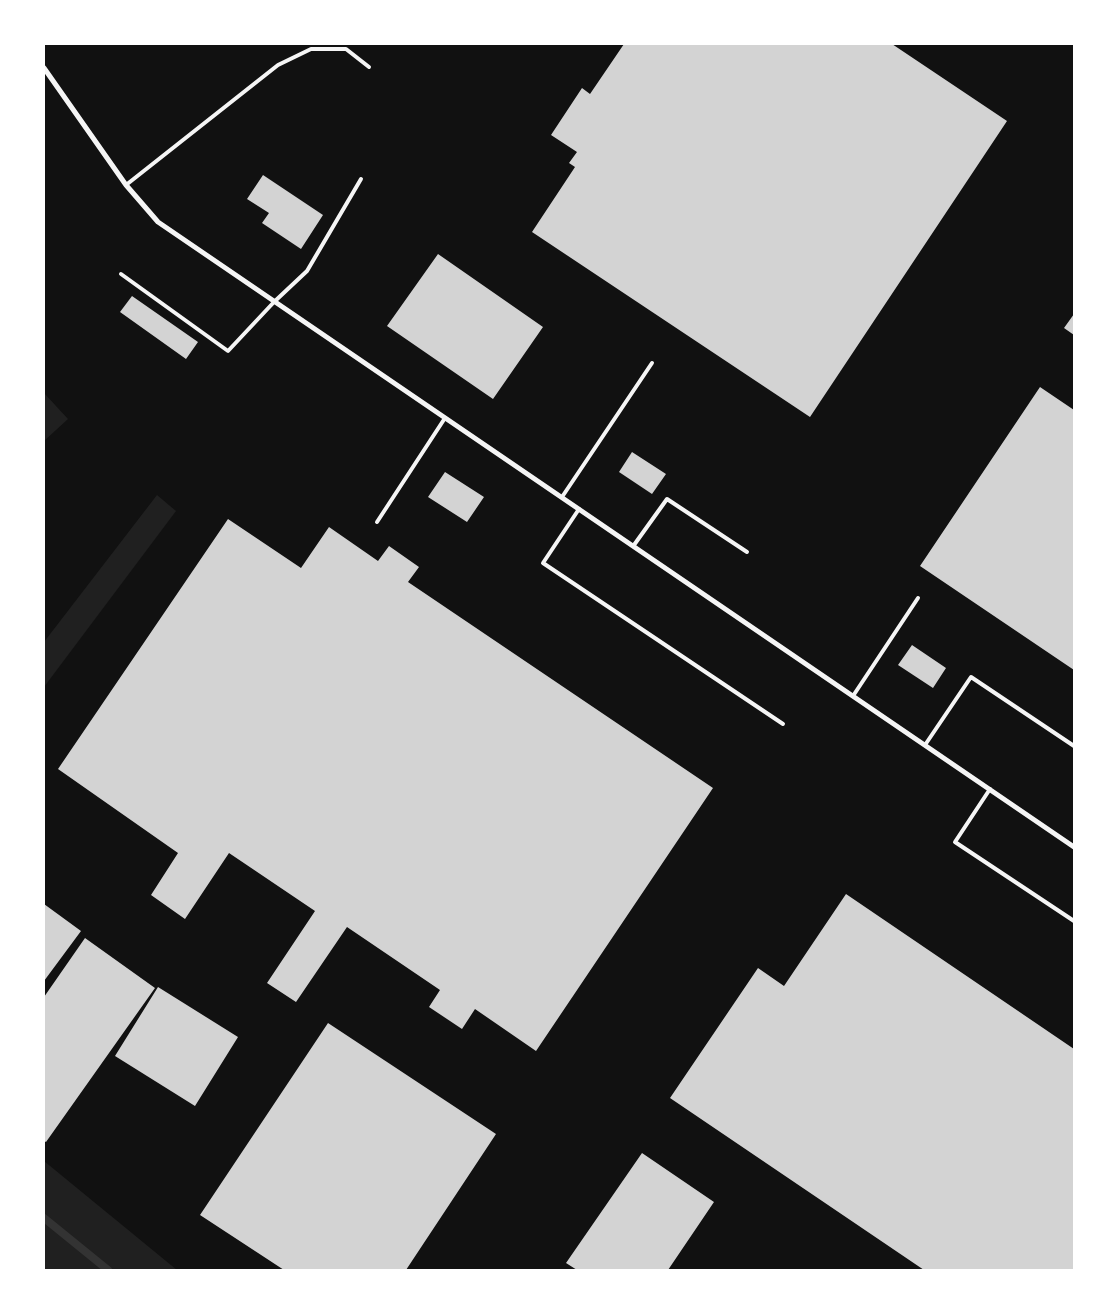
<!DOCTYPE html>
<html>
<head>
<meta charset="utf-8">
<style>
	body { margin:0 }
	#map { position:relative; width:1118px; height:1314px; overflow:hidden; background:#111; font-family:"PT Sans",sans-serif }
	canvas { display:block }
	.frame { position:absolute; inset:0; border:45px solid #fff; pointer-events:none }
</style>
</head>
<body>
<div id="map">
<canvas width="1118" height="1314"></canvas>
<div class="frame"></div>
</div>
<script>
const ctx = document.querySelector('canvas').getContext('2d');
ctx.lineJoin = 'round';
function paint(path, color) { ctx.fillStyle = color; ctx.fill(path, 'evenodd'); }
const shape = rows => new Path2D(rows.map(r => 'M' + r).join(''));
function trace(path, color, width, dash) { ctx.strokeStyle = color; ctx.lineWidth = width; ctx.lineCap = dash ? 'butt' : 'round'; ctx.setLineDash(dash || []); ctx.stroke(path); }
paint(shape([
	[44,393,68,419,44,441],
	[157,495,176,511,44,687,44,642],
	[44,1161,177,1270,44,1270]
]), '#202020');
trace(shape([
	[44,1218,108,1270]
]), '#333', 8);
paint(shape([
	[624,44,892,44,1007,121,810,417,532,232,575,167,569,163,577,152,551,135,582,88,590,94],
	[263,175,323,215,301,249,262,223,269,213,247,199],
	[438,254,543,327,493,399,387,326],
	[132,296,198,342,186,359,120,312],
	[1074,314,1074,335,1064,328],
	[1040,387,1074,410,1074,670,920,566],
	[632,452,666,474,652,494,619,472],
	[445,472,484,497,467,522,428,497],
	[228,519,301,568,329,527,378,561,389,546,419,567,408,582,713,788,536,1051,475,1009,462,1029,429,1007,440,990,347,927,296,1002,267,983,315,911,229,853,185,919,151,895,178,853,58,769],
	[912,645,946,668,933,688,898,665],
	[846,894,1074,1049,1074,1270,924,1270,670,1098,758,968,784,986],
	[44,904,81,931,44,981],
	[85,938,155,988,46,1142,44,1141,44,997],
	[158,987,238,1037,195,1106,115,1056],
	[328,1023,496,1134,406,1270,284,1270,200,1215],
	[642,1153,714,1202,668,1270,577,1270,566,1263]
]), '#d3d3d3');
trace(shape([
	[126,185,278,65,311,49,346,49,369,67],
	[121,274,228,351,274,302,307,271,361,179],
	[562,497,652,363],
	[579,509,543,563,783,724],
	[377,522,445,418],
	[634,545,667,499,747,552],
	[853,696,918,598],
	[925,745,971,677,1074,746],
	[990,789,955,842,1074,921]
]), '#f5f5f5', 4);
trace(shape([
	[44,68,126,185,158,222,1074,847]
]), '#f5f5f5', 5);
</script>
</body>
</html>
